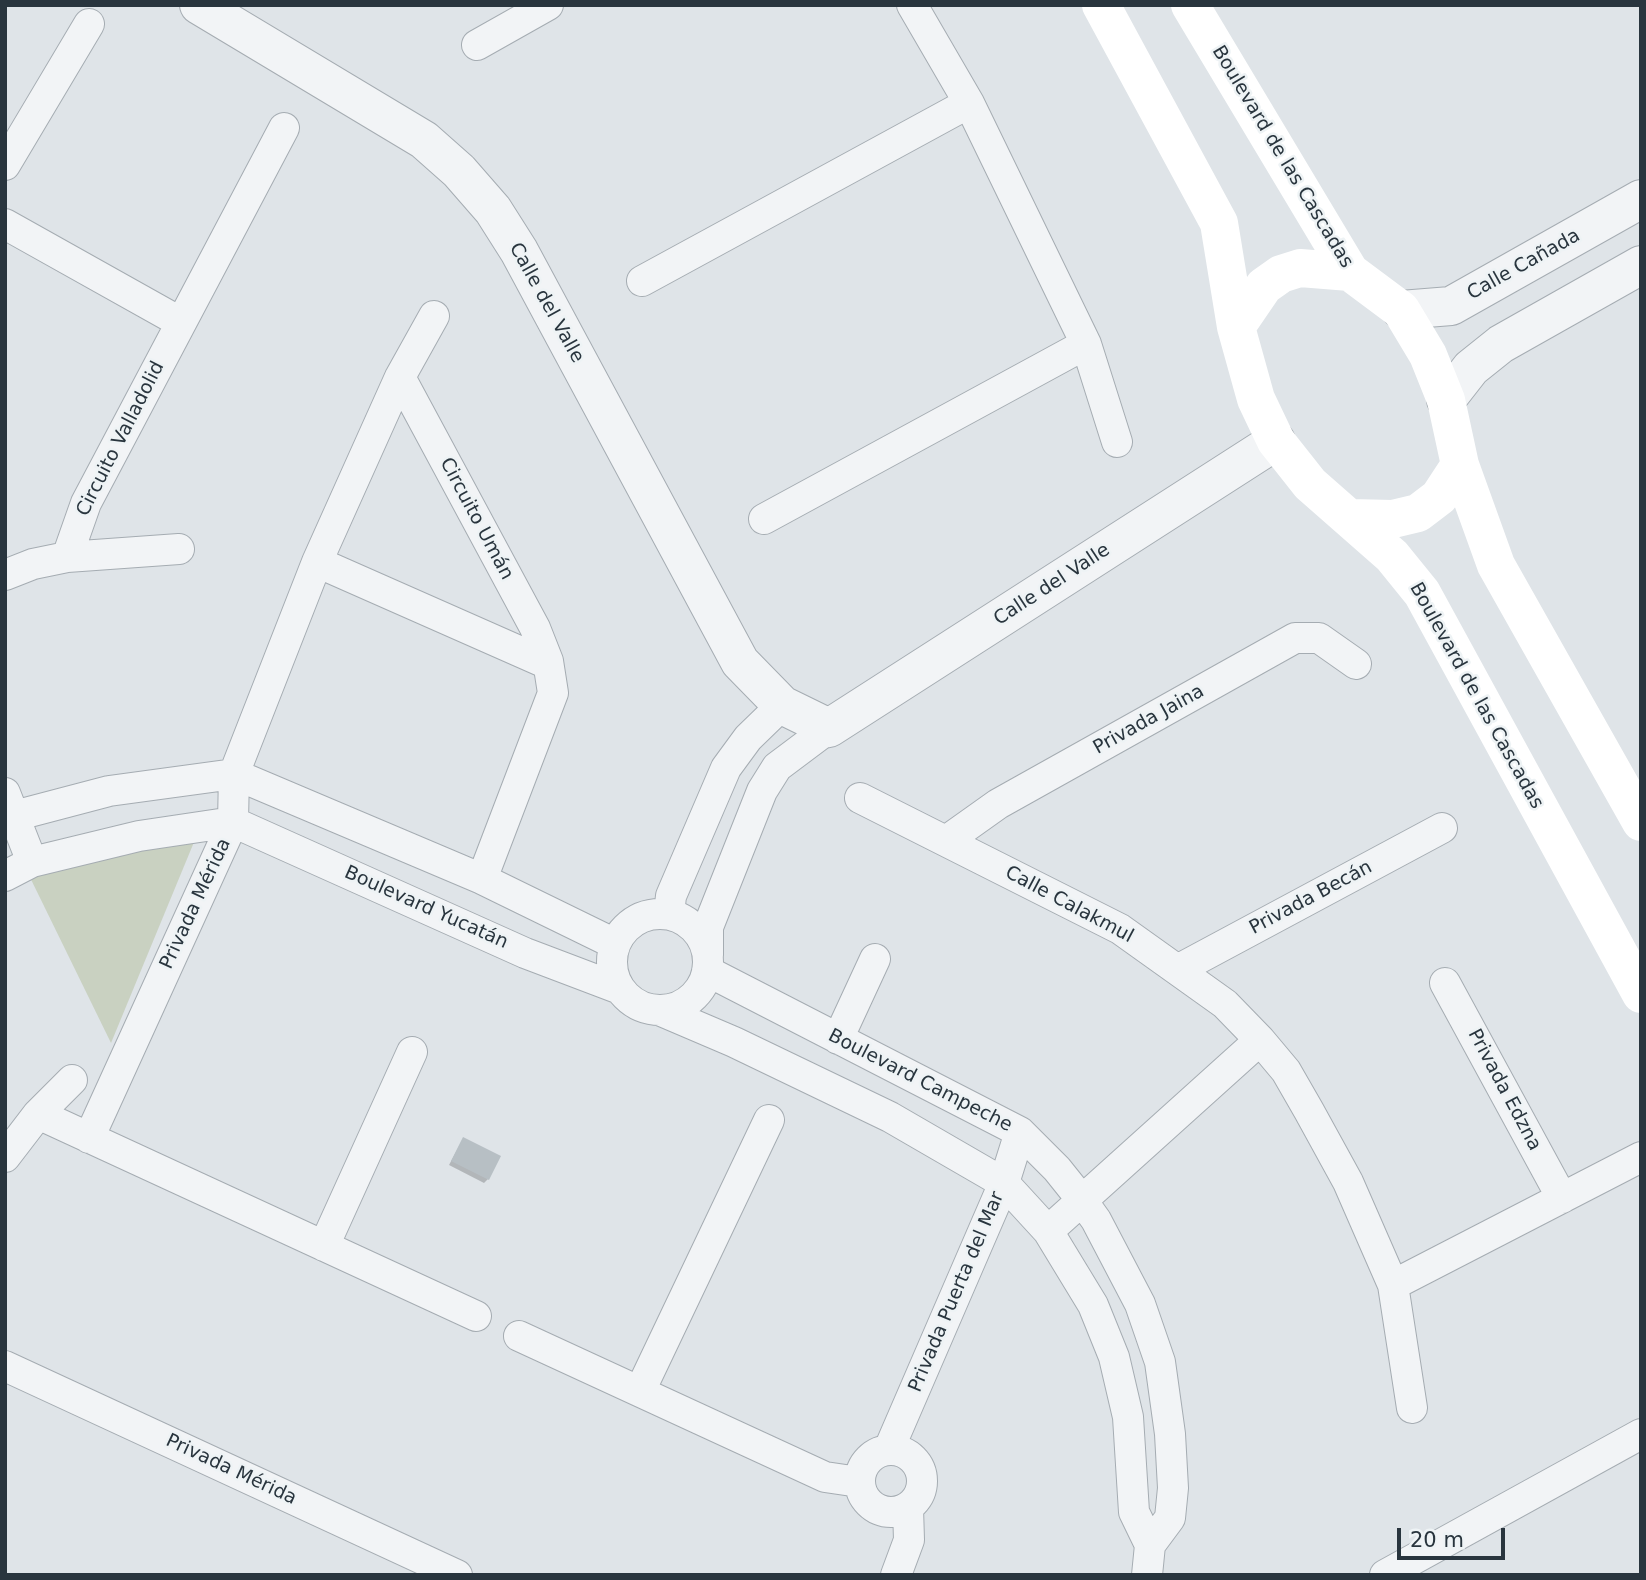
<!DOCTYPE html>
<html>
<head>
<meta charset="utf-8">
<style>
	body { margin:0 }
	#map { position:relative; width:1646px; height:1580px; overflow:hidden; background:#dfe4e8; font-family:"DejaVu Sans",sans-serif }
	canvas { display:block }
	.frame { position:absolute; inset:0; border:7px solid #29353e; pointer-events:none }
	.scale { position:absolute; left:1397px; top:1528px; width:108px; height:32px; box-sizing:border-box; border:4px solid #29353e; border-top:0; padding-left:9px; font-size:21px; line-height:24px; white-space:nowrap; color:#29353e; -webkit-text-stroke:5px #eef3f5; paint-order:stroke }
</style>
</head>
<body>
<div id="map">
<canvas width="1646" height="1580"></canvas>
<div class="frame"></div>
<div class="scale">20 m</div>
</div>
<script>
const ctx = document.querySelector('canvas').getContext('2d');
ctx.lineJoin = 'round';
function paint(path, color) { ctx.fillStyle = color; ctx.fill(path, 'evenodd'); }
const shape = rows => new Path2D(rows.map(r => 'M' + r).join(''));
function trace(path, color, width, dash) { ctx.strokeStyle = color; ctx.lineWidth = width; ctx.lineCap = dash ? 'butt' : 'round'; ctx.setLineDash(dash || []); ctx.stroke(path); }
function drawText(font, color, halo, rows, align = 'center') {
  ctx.font = font + ' "DejaVu Sans",sans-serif'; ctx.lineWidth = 5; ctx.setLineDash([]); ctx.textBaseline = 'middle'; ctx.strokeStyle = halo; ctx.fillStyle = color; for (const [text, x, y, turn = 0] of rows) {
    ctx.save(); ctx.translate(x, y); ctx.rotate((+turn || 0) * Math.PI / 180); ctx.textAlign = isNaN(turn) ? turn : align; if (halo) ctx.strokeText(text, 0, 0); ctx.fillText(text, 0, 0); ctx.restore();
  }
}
paint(shape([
	[199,830,111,1043,20,857]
]), '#c9d1c1');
paint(shape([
	[463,1139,488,1179,484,1183,449,1165]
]), '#0003');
paint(shape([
	[463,1137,501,1156,489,1180,451,1161]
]), '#b7bfc4');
const minor = shape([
	[912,5,969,103,1086,344,1117,442],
	[477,45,548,5],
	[5,165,89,24],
	[5,224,180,322],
	[642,281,969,103],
	[400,377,535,628,548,661,553,693,482,879],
	[764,519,1086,344],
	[67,557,86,503,284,128],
	[317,562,400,377,434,316],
	[5,575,33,564,67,557,179,549],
	[5,793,32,862],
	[860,798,1120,929,1225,1004,1260,1040,1286,1071,1309,1111,1348,1182,1393,1285,1412,1408],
	[5,822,14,816,109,791,234,774,482,879,615,944],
	[946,841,998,804,1295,638,1319,638,1356,664],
	[5,876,32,862,139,836,233,822,525,953,620,989],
	[669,914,671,896,726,768,748,738,782,705],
	'612 962a48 48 0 1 1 96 0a48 48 0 1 1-96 0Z',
	[708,955,708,927,762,791,777,767,829,728],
	[1179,969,1442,828],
	[707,971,1020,1132,1057,1169,1081,1199,1096,1220,1140,1304,1160,1362,1170,1434,1173,1488,1170,1518,1150,1545],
	[1445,983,1562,1198],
	[659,1010,734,1042,890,1117,1004,1183,1048,1231,1093,1305,1114,1357,1128,1417,1134,1512,1150,1545,1147,1575],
	[838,1039,875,959],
	[38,1114,476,1316],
	[89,1138,233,822,234,774,317,562,548,664],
	[5,1157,38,1114,72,1080],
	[1048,1231,1260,1040],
	[324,1246,412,1052],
	[1393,1285,1641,1157],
	[519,1336,825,1477,859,1482],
	[5,1366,457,1575],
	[640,1391,769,1120],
	[889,1449,1004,1183,1020,1132],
	'860 1481a31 31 0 1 1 62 0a31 31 0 1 1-62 0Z',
	[896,1575,909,1540,908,1508],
	[1385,1575,1641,1434]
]);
const tertiary = shape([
	[199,5,424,140,459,171,493,210,519,251,740,662,782,705,829,728,1276,441],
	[1401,310,1451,306,1641,199],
	[1446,400,1471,368,1501,344,1641,265]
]);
trace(minor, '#a5acb2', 32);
trace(tertiary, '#a5acb2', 40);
trace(minor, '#f2f4f6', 30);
trace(tertiary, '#f2f4f6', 38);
trace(shape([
	[1101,5,1219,223,1236,327,1256,399,1276,441,1310,484,1392,556,1422,593,1641,994],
	[1190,5,1350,272,1401,310,1428,355,1446,400,1460,465,1496,565,1641,822],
	[1236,327,1264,286,1281,274,1300,268,1350,272],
	[1350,518,1393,519,1418,513,1439,497,1460,465]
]), '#fff', 38);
drawText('19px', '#29353e', '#eef3f5', [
	["Boulevard de las Cascadas",1282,157,59],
	["Calle Cañada",1524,265,-29],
	["Calle del Valle",546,303,61],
	["Circuito Valladolid",121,439,-63],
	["Circuito Umán",476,519,62],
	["Calle del Valle",1052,585,-33],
	["Boulevard de las Cascadas",1476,696,61],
	["Privada Jaina",1149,720,-29],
	["Privada Becán",1311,898,-28],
	["Privada Mérida",196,904,-65],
	["Calle Calakmul",1069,905,28],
	["Boulevard Yucatán",426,908,24],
	["Boulevard Campeche",920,1081,27],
	["Privada Edzna",1504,1090,62],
	["Privada Puerta del Mar",957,1292,-67],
	["Privada Mérida",231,1470,25]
]);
</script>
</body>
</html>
